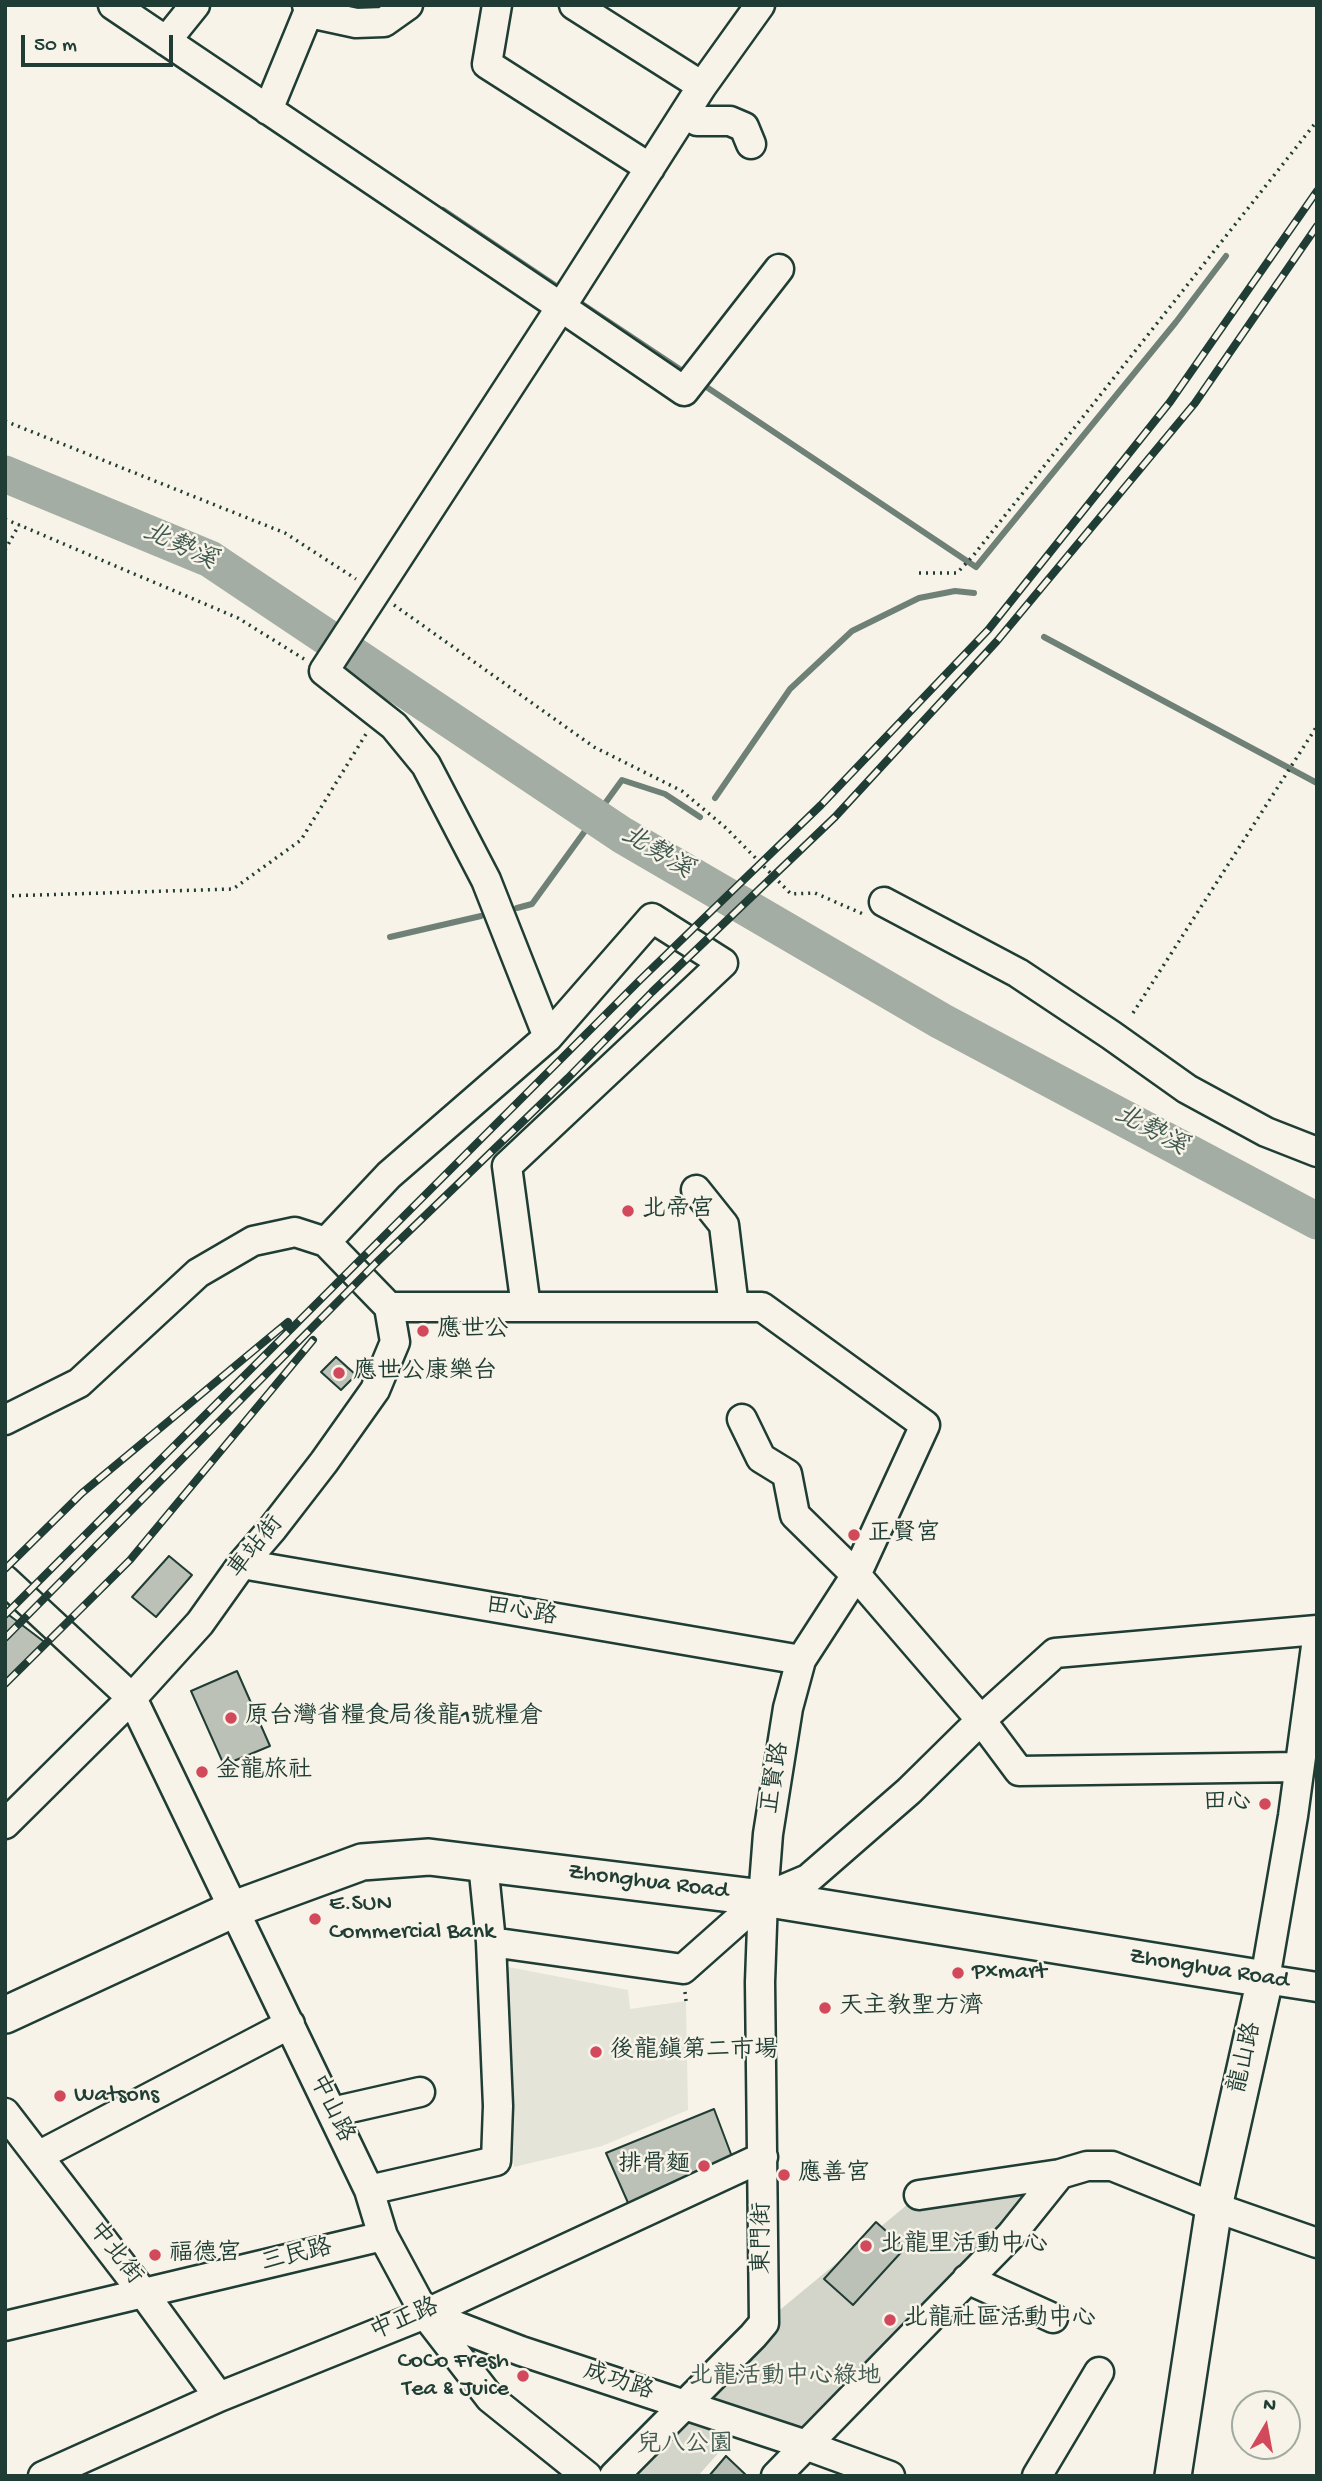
<!DOCTYPE html>
<html>
<head>
<meta charset="utf-8">
<style>
	body { margin:0 }
	#map { position:relative; width:1322px; height:2481px; overflow:hidden; background:#f7f3e8; font-family:"Gochi Hand",sans-serif }
	canvas { display:block }
	.frame { position:absolute; inset:0; border:7px solid #1f3d34; pointer-events:none }
	.north { position:absolute; left:1231px; top:2390px; width:70px; height:70px; box-sizing:border-box; background:#f7f3e8; border:2px solid #a1aaa0; border-radius:50%; rotate:10deg; font-size:19px; font-weight:700; line-height:28px; text-align:center; color:#1f3d34 }
	.north::after { content:''; display:block; margin:auto; width:24px; height:32px; background:#d1495b; clip-path:polygon(50% 0,100% 100%,50% 72%,0 100%) }
	.scale { position:absolute; left:21px; top:35px; width:152px; height:32px; box-sizing:border-box; border:4px solid #1f3d34; border-top:0; padding-left:9px; font-size:21px; line-height:24px; white-space:nowrap; color:#1f3d34; -webkit-text-stroke:5px #f7f3e8; paint-order:stroke }
</style>
</head>
<body>
<div id="map">
<canvas width="1322" height="2481"></canvas>
<div class="frame"></div>
<div class="north">N</div>
<div class="scale">50 m</div>
</div>
<script>
const ctx = document.querySelector('canvas').getContext('2d');
ctx.lineJoin = 'round';
function paint(path, color) { ctx.fillStyle = color; ctx.fill(path, 'evenodd'); }
const shape = rows => new Path2D(rows.map(r => 'M' + r).join(''));
function trace(path, color, width, dash) { ctx.strokeStyle = color; ctx.lineWidth = width; ctx.lineCap = dash ? 'butt' : 'round'; ctx.setLineDash(dash || []); ctx.stroke(path); }
function drawText(font, color, halo, rows, align = 'center') {
  ctx.font = font + ' "Gochi Hand","LXGW WenKai TC",sans-serif'; ctx.lineWidth = 5; ctx.setLineDash([]); ctx.textBaseline = 'middle'; ctx.strokeStyle = halo; ctx.fillStyle = color; for (const [text, x, y, turn = 0] of rows) {
    ctx.save(); ctx.translate(x, y); ctx.rotate((+turn || 0) * Math.PI / 180); ctx.textAlign = isNaN(turn) ? turn : align; if (halo) ctx.strokeText(text, 0, 0); ctx.fillText(text, 0, 0); ctx.restore();
  }
}
paint(shape([
	[498,1965,628,1990,630,2009,686,2001,688,2110,602,2146,514,2167]
]), '#e5e4d9');
paint(shape([
	[1060,2174,797,2442,744,2424,698,2476,614,2476,764,2323,919,2195]
]), '#d3d5ca');
trace(shape([
	[443,210,562,290],
	[573,298,687,374],
	[699,382,976,567,1176,322,1226,256],
	[1044,637,1317,783],
	[715,798,790,689,852,631,919,598,955,591,974,593],
	[517,908,532,904,622,780,665,794,700,817],
	[390,937,481,916]
]), '#6f8077', 6);
trace(shape([
	[5,474,210,559,622,835,941,1021,1317,1221]
]), '#a4ada3', 37);
const building = shape([
	[336,1357,356,1375,341,1390,321,1372,336,1357],
	[169,1556,192,1575,156,1617,132,1597,169,1556],
	[5,1612,47,1644,5,1684,5,1612],
	[237,1671,270,1746,224,1765,191,1691,237,1671],
	[714,2109,734,2162,629,2205,606,2153,714,2109],
	[876,2222,905,2248,853,2305,824,2279,876,2222],
	[726,2456,747,2476,709,2476,726,2456]
]);
paint(building, '#bbc1b6');
trace(building, '#1f3d34', 2);
const minor = shape([
	[113,5,561,307,324,671,394,726,426,765,486,880,548,1037,389,1175,326,1242],
	[307,5,319,15,356,23,384,22,408,5],
	[497,5,487,64,650,168],
	[574,5,702,86],
	[760,5,702,86,561,307,684,391,779,269],
	[166,41,195,5],
	[268,110,310,8],
	[685,114,697,121,730,121,744,127,751,144],
	[884,902,1018,973,1111,1035,1187,1089,1266,1132,1317,1152],
	[696,1190,724,1225,734,1307],
	[389,1307,762,1307,925,1425,856,1575,801,1660,788,1708,768,1834,763,1898,760,1982,764,2323,753,2336,614,2476],
	[526,1307,507,1166,723,963,652,918,548,1037],
	[742,1419,761,1458,787,1474,795,1515,856,1575,981,1720,1019,1771,1299,1767],
	[5,1420,79,1383,198,1273,253,1241,295,1232,326,1242,389,1307,395,1342,375,1390,324,1462,273,1528,242,1564,200,1623,132,1698,5,1824],
	[242,1564,801,1660],
	[5,1580,132,1698,369,2190,383,2236,425,2314,490,2398,587,2476],
	[1317,1639,1293,1816,1265,1979,1317,1987],
	[491,1942,683,1969,763,1898,808,1879,909,1791,981,1720,1055,1653,1317,1630],
	[332,2112,420,2092],
	[5,2113,144,2294,219,2397],
	[38,2156,290,2024],
	[369,2190,496,2161,498,2106,491,1942,483,1863],
	[919,2195,1060,2174],
	[967,2279,1053,2318],
	[425,2314,521,2351,797,2442,890,2476],
	[5,2326,383,2236],
	[43,2476,219,2397,425,2314,763,2157],
	[776,2476,1011,2235,1060,2174,1087,2166,1112,2166,1214,2207,1317,2243],
	[1037,2476,1099,2372]
]);
const major = shape([
	[5,2015,234,1909,362,1862,429,1857,763,1898,1265,1979,1214,2207,1173,2476]
]);
trace(minor, '#1f3d34', 33);
trace(major, '#1f3d34', 40);
trace(shape([
	[5,421,285,533,356,579],
	[5,519,238,618,304,659],
	[5,550,19,525],
	[919,573,957,573,973,556,1317,121],
	[394,605,594,747,682,791,726,828,791,894,815,893,863,914],
	[5,896,233,889,301,840,366,734],
	[1133,1013,1317,726],
	[685,1992,686,2001]
]), '#1f3d34', 3.5, [2, 5]);
trace(minor, '#f7f3e8', 28);
trace(major, '#f7f3e8', 35);
const rail = shape([
	[5,1569,82,1493,288,1322],
	[5,1615,639,981,821,805,988,630,1170,402,1317,191],
	[5,1638,376,1263,568,1078,652,992,835,817,997,641,1195,403,1317,226],
	[5,1684,130,1560,313,1340]
]);
trace(rail, '#1f3d34', 8);
trace(rail, '#f7f3e8', 5, [16]);
for (const [x, y, r, color] of [
	[628,1211,7,"#d1495b"],
	[423,1331,7,"#d1495b"],
	[339,1373,7,"#d1495b"],
	[854,1535,7,"#d1495b"],
	[231,1718,7,"#d1495b"],
	[202,1772,7,"#d1495b"],
	[1265,1804,7,"#d1495b"],
	[315,1919,7,"#d1495b"],
	[958,1973,7,"#d1495b"],
	[825,2008,7,"#d1495b"],
	[596,2052,7,"#d1495b"],
	[60,2096,7,"#d1495b"],
	[704,2166,7,"#d1495b"],
	[784,2175,7,"#d1495b"],
	[866,2246,7,"#d1495b"],
	[155,2255,7,"#d1495b"],
	[890,2320,7,"#d1495b"],
	[523,2376,7,"#d1495b"]
]) { const dot = new Path2D(); dot.arc(x, y, r, 0, 2 * Math.PI); ctx.fillStyle = color; ctx.fill(dot); trace(dot, '#f7f3e8', 2.5); }
drawText('24px', '#1f3d34', '#f7f3e8', [
	["北帝宮",642,1211],
	["應世公",437,1331],
	["應世公康樂台",353,1373],
	["正賢宮",868,1535],
	["原台灣省糧食局後龍1號糧倉",245,1718],
	["金龍旅社",216,1772],
	["田心",1251,1804,"right"],
	["E.SUN",329,1905],
	["Commercial Bank",329,1933],
	["Pxmart",972,1973],
	["天主教聖方濟",839,2008],
	["後龍鎮第二市場",610,2052],
	["Watsons",74,2096],
	["排骨麵",690,2166,"right"],
	["應善宮",798,2175],
	["北龍里活動中心",880,2246],
	["福德宮",169,2255],
	["北龍社區活動中心",904,2320],
	["CoCo Fresh",509,2362,"right"],
	["Tea & Juice",509,2390,"right"]
], 'left');
drawText('24px', '#1f3d34', '#f7f3e8', [
	["車站街",257,1548,-51],
	["田心路",521,1613,10],
	["正賢路",777,1778,-81],
	["Zhonghua Road",648,1883,7],
	["Zhonghua Road",1209,1970,9],
	["龍山路",1247,2058,-77],
	["中山路",330,2109,64],
	["東門街",764,2238,-90],
	["中北街",114,2254,52],
	["三民路",297,2257,-14],
	["中正路",405,2321,-23],
	["成功路",618,2383,18]
]);
drawText('24px', '#435b52', '#f7f3e8', [
	["北龍活動中心綠地",785,2378],
	["兒八公園",685,2446]
]);
drawText('italic 26px', '#405950', '#f7f3e8', [
	["北勢溪",179,548,25],
	["北勢溪",656,854,31],
	["北勢溪",1150,1132,28]
]);
</script>
</body>
</html>
